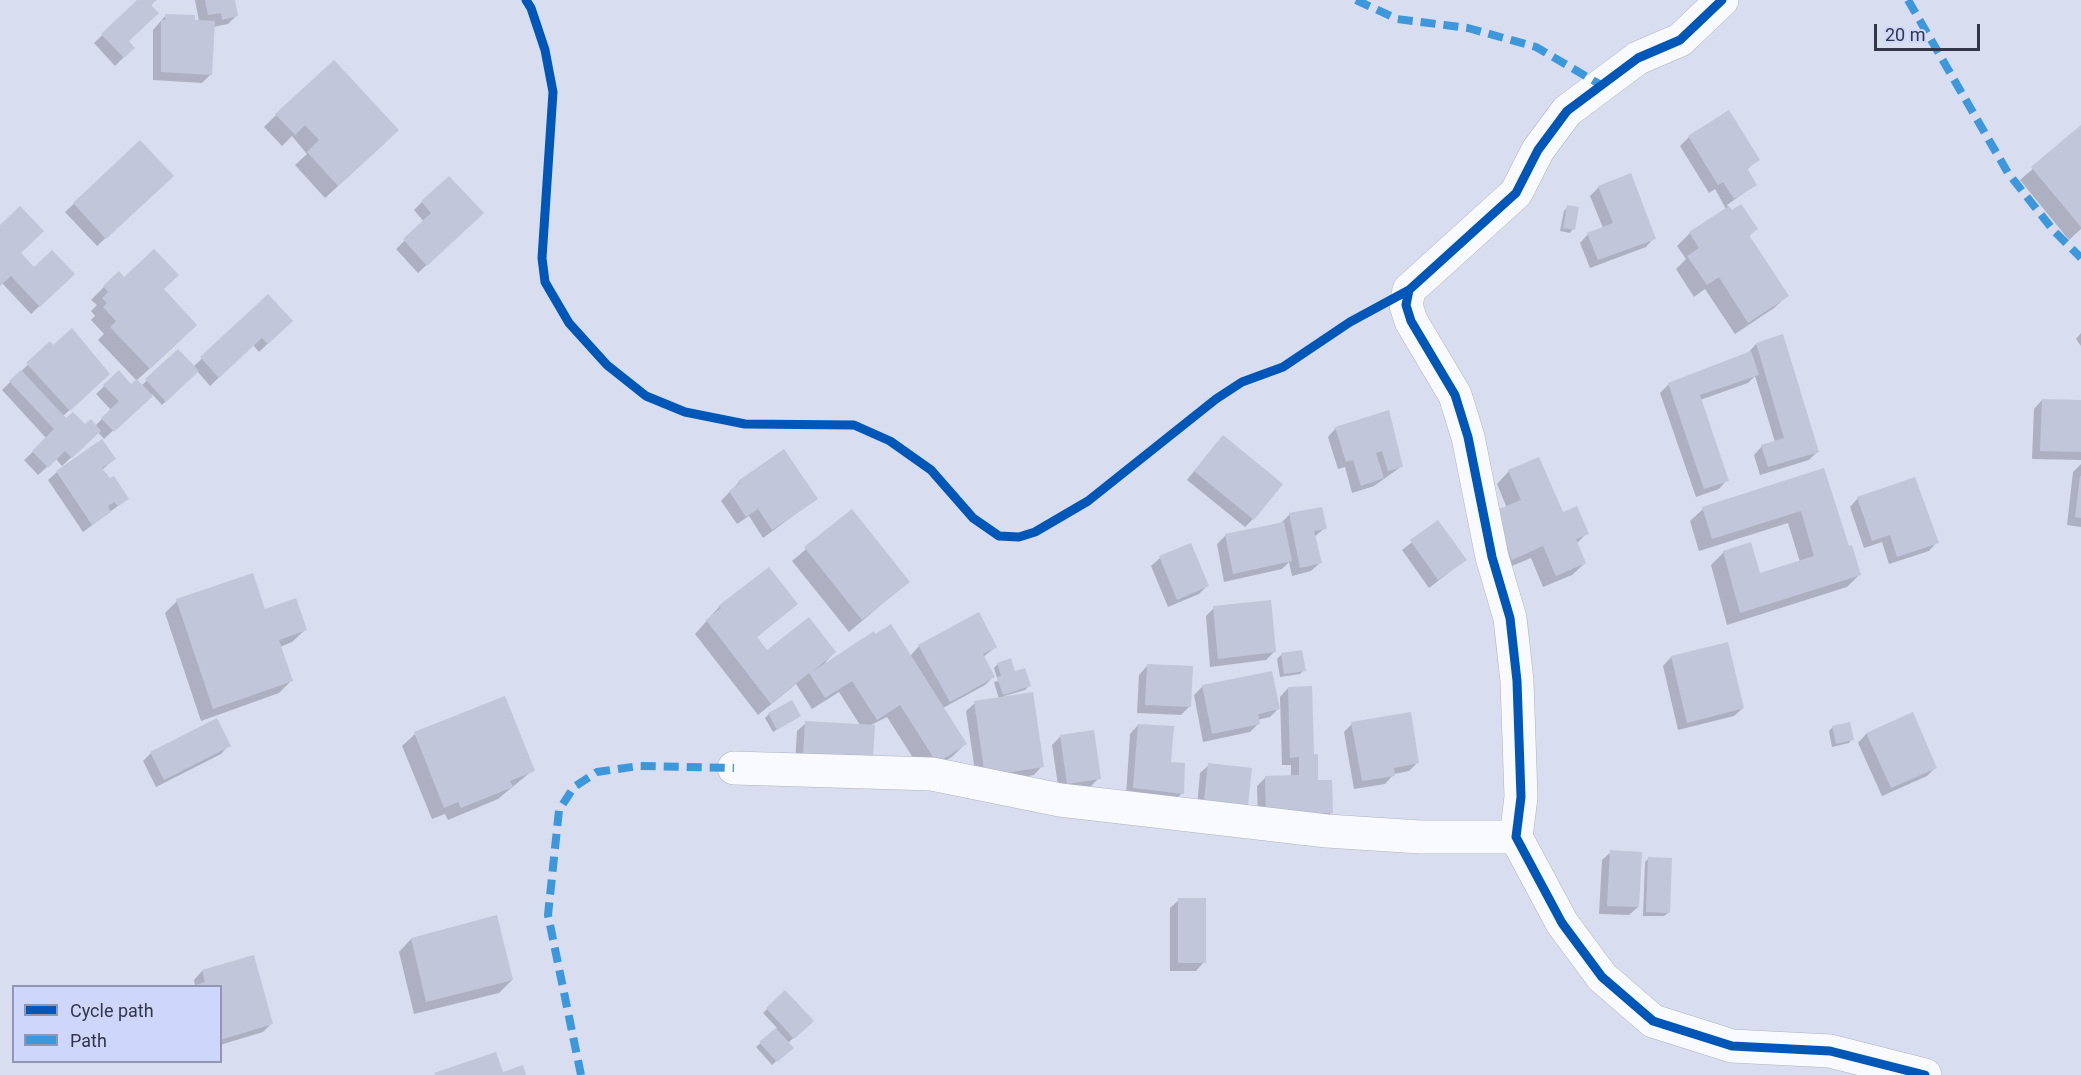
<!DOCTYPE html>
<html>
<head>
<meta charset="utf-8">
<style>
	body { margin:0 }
	#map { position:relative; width:2081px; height:1075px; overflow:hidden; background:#d8ddf0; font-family:Roboto,sans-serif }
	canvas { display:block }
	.legend { position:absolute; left:12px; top:985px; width:210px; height:78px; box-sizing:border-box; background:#ced7fb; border:2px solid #9097b3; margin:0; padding:8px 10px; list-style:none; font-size:18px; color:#323648 }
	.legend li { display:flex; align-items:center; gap:12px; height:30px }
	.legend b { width:30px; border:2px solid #9097b3 }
	.scale { position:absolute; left:1874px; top:24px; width:106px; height:27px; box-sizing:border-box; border:3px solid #323648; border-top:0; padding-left:8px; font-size:18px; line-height:21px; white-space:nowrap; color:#323648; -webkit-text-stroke:4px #ced7fb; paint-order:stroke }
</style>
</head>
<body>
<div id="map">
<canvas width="2081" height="1075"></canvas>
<ul class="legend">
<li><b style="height:8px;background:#0057b8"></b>Cycle path</li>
<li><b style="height:8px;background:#3d98db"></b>Path</li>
</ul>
<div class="scale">20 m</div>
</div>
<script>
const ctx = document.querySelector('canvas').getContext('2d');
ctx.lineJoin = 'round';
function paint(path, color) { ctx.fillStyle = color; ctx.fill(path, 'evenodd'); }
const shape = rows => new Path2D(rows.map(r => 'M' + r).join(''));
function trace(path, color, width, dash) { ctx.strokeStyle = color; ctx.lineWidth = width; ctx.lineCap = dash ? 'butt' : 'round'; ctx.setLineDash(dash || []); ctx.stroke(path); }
paint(shape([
	[139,0,155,0,127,41,133,48,115,66,94,43],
	[195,0,234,0,236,16,228,24,213,27,210,75,202,83,153,80,153,30,166,15,199,21],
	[1729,112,1758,160,1746,170,1755,185,1727,205,1731,212,1756,229,1748,237,1787,296,1774,308,1735,334,1705,289,1694,297,1676,269,1686,259,1677,246,1690,233,1726,209,1715,189,1709,193,1680,146,1689,137],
	[276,115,385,143,325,198,295,165,307,154,292,136,282,146,264,127],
	[2081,127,2081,229,2069,240,2020,180],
	[140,142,163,184,97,246,65,212],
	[1599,187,1654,238,1646,247,1590,268,1580,243,1588,234,1603,228,1590,196],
	[422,202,473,222,418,273,396,249,424,222,414,210],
	[1568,207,1573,229,1570,233,1560,231,1564,211],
	[0,227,34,269,64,283,31,314,2,283,0,285],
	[118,273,124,279,162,290,183,338,136,381,141,386,178,351,193,367,268,296,283,329,259,352,253,345,210,386,197,371,162,405,152,394,104,439,98,432,62,466,56,459,38,475,24,460,47,439,2,390,50,343,100,382,63,416,66,420,85,426,95,426,111,410,96,394,118,373,131,386,137,381,98,340,104,334,91,320,95,316,91,311,97,305,91,300],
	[2081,333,2081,346,2076,339],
	[1756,344,1817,452,1809,460,1760,475,1754,455,1762,446,1775,442,1755,376,1748,383,1700,400,1727,480,1719,489,1696,497,1660,393,1669,384,1748,353],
	[2042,400,2081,401,2081,460,2032,459,2034,409],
	[1388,412,1402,466,1374,486,1352,493,1345,467,1338,469,1328,437,1336,428],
	[1215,445,1253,519,1245,527,1187,480],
	[784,451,816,499,763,538,749,516,737,524,721,501,739,482],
	[114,459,102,470,127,499,83,532,48,480,57,472],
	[2081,464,2081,527,2067,525,2073,472],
	[1823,470,1848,548,1859,575,1847,587,1727,625,1711,565,1724,552,1759,575,1800,562,1788,523,1699,551,1690,521,1703,509],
	[1509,471,1587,533,1577,543,1585,563,1572,575,1543,587,1531,558,1500,571,1507,508,1497,484],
	[1858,498,1937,542,1929,551,1889,564,1882,542,1864,548,1850,507],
	[851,511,908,582,849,632,792,561],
	[1290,514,1325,528,1314,537,1320,563,1311,571,1292,576,1289,562,1282,569,1224,582,1217,544,1226,535,1281,523],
	[1438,522,1465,560,1429,588,1402,550],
	[1191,545,1207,586,1199,594,1168,607,1151,566,1160,558],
	[769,569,796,604,756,638,767,652,834,652,821,668,910,656,919,646,996,647,983,657,994,676,985,685,943,708,965,744,953,756,924,775,887,717,795,763,797,731,806,723,860,725,839,692,812,709,796,684,758,715,695,634,719,607],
	[177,601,265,611,305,630,292,642,280,647,291,681,279,693,201,721,165,613],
	[1214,608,1274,652,1266,660,1210,667,1206,616],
	[1281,655,1304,670,1300,674,1280,677,1277,659],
	[1671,657,1743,708,1734,716,1678,730,1663,666],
	[998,664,1029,686,1025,690,1004,696,1042,766,1034,775,977,784,966,711,975,703,999,699,994,682,998,681,994,668],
	[1147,666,1190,706,1181,715,1137,713,1139,675],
	[1202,687,1278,709,1270,717,1257,720,1258,724,1250,732,1203,742,1194,695],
	[1288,688,1317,782,1332,812,1323,821,1258,823,1257,786,1266,777,1291,776,1291,765,1282,765,1280,697],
	[769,714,799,716,773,732,765,718],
	[1912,714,1936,767,1927,776,1882,796,1858,743,1866,734],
	[1352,724,1417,763,1409,771,1394,774,1385,784,1354,789,1344,732],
	[1138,725,1170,763,1182,793,1174,801,1126,796,1130,734],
	[1833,727,1852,739,1849,743,1832,747,1829,731],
	[415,734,533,770,498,799,448,820,445,814,432,819,402,746],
	[1061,736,1099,778,1090,787,1059,792,1052,745],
	[229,745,221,754,156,787,143,761,151,753],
	[1209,765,1250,769,1196,818,1200,773],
	[1611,852,1638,907,1629,915,1599,914,1602,860],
	[1649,858,1668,913,1664,916,1643,916,1645,862],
	[1179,900,1204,962,1196,971,1170,971,1170,908],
	[411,939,512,980,499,993,414,1014,399,952],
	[253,957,272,1023,263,1032,220,1045,220,986,195,986,194,980,202,971],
	[785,993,812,1021,788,1043,791,1048,772,1065,756,1047,777,1028,763,1013]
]), '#0003');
paint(shape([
	[137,0,157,0,151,5,159,13,129,41,135,48,124,58,101,34],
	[205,0,235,0,238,16,222,20,221,13,208,15],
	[165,14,195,15,195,20,215,21,212,75,161,72,161,20,165,20],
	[334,60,399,130,338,186,307,152,319,140,305,125,295,135,275,114],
	[1729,110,1760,160,1747,168,1757,185,1734,199,1723,182,1718,185,1688,136],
	[2081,125,2081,227,2031,167],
	[140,140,174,176,106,239,73,203],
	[1631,173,1656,239,1598,260,1587,233,1613,223,1598,186],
	[449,176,484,213,427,266,403,239,431,213,421,201],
	[1741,204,1758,229,1749,235,1789,296,1748,323,1719,277,1707,285,1687,256,1699,248,1689,232,1729,206,1732,210],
	[1567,205,1579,207,1575,230,1563,228],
	[20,206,44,231,21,253,34,267,52,250,75,274,40,307,11,276,0,286,0,225],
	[154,249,179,275,164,289,197,325,150,369,110,327,116,321,103,307,107,303,102,298,108,292,103,286,119,271,124,277],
	[268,294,293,321,268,344,262,338,219,378,200,357],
	[72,328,110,374,70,411,26,363,50,341,53,345],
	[1783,334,1819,452,1768,467,1761,445,1784,438,1756,343],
	[178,349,199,371,166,402,145,379],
	[1751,351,1759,375,1700,395,1729,481,1704,489,1668,383],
	[21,370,66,418,73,412,85,424,91,419,101,431,72,458,65,451,48,468,32,451,54,429,9,381],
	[119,370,131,384,137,379,153,396,114,432,101,418,119,401,103,385],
	[2042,399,2081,400,2081,452,2040,451],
	[1389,410,1403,467,1388,471,1382,451,1376,453,1384,478,1361,486,1353,460,1346,462,1335,427],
	[1223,435,1283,484,1254,520,1194,471],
	[102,439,116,459,102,468,110,478,114,476,129,499,118,506,114,502,108,506,111,512,92,525,56,471],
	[784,449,818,499,772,530,758,509,746,517,729,491,740,483,738,481],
	[1539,457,1563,512,1577,506,1589,534,1576,539,1586,563,1556,576,1543,546,1512,560,1492,512,1521,500,1508,470],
	[1824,468,1849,546,1852,545,1861,575,1740,613,1723,551,1751,542,1760,573,1814,556,1801,511,1712,539,1702,507],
	[2080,476,2081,476,2081,518,2075,517],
	[1915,477,1939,543,1897,557,1890,535,1872,541,1857,497],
	[1322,507,1327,529,1314,531,1322,563,1300,568,1289,513],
	[852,509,910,582,862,620,804,547],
	[1438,520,1467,560,1438,580,1410,540],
	[1284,522,1292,561,1233,574,1225,534],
	[1191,543,1209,586,1177,600,1159,556],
	[769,567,798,604,757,637,767,650,809,617,836,652,812,672,874,631,875,634,891,624,967,744,937,763,900,705,877,720,852,681,825,698,809,673,771,704,706,620,721,608,718,606],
	[253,573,265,609,296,598,307,630,279,640,293,681,213,709,176,599],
	[1271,600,1276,652,1218,659,1213,606],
	[979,612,997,647,983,654,995,677,950,702,918,645],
	[1728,642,1744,708,1687,723,1671,656],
	[1302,650,1306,671,1284,674,1281,653],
	[1011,658,1015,671,1025,668,1031,686,1003,695,997,677,1001,676,997,663],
	[1147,664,1193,666,1191,707,1145,705],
	[1272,671,1280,709,1258,714,1260,724,1212,734,1202,685],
	[1312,686,1314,754,1318,754,1318,780,1332,780,1333,813,1266,815,1265,776,1299,775,1299,757,1290,758,1288,687],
	[1033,692,1044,767,985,776,974,701],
	[505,696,535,771,510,781,513,787,461,808,458,802,444,808,414,732],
	[792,700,801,716,777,730,768,713],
	[1411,712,1419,763,1394,768,1395,776,1362,781,1351,722],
	[1913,712,1937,768,1891,788,1866,733],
	[217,718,231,746,164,780,150,752],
	[805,721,875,725,873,758,803,755],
	[1850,722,1854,740,1836,744,1832,726],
	[1138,724,1174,726,1171,762,1185,763,1184,794,1133,788],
	[1094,730,1101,779,1067,784,1060,735],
	[1208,763,1252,768,1247,814,1203,810],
	[1610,850,1642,852,1639,907,1607,906],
	[1648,857,1672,858,1670,913,1646,912],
	[1178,898,1206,898,1206,963,1178,963],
	[497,915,513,980,426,1002,411,938],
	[254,955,273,1024,220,1040,220,986,192,986,205,982,202,970],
	[785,990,814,1021,794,1039,766,1008],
	[776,1028,794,1048,777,1062,759,1042],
	[496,1052,503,1072,523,1065,526,1075,435,1075,434,1073]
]), '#c1c6da');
const street = shape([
	[1722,0,1680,40,1638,58,1567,111,1538,150,1516,193,1409,290,1406,305,1411,321,1455,395,1468,437,1492,557,1510,618,1517,681,1521,797,1516,837,1562,923,1602,977,1653,1021,1732,1046,1830,1051,1925,1075],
	[734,768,932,774,1060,800,1327,831,1420,837,1516,837]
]);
trace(street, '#aeb2c2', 34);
trace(street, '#f9fafd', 33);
trace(shape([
	[1356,0,1397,19,1468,28,1536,47,1601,85],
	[1908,0,2008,173,2054,231,2081,258],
	[581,1075,548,915,559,810,574,787,597,772,639,766,734,768]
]), '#3d98db', 8, [15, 8]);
trace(shape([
	[526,0,531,8,545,50,553,92,542,258,545,282,569,323,607,365,646,396,685,412,745,424,854,425,890,441,931,470,973,518,999,536,1019,537,1035,532,1088,501,1216,399,1242,382,1283,367,1350,322,1409,290],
	[1722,0,1680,40,1638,58,1567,111,1538,150,1516,193,1409,290,1406,305,1411,321,1455,395,1468,437,1492,557,1510,618,1517,681,1521,797,1516,837,1562,923,1602,977,1653,1021,1732,1046,1830,1051,1925,1075]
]), '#0057b8', 9);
</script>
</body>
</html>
